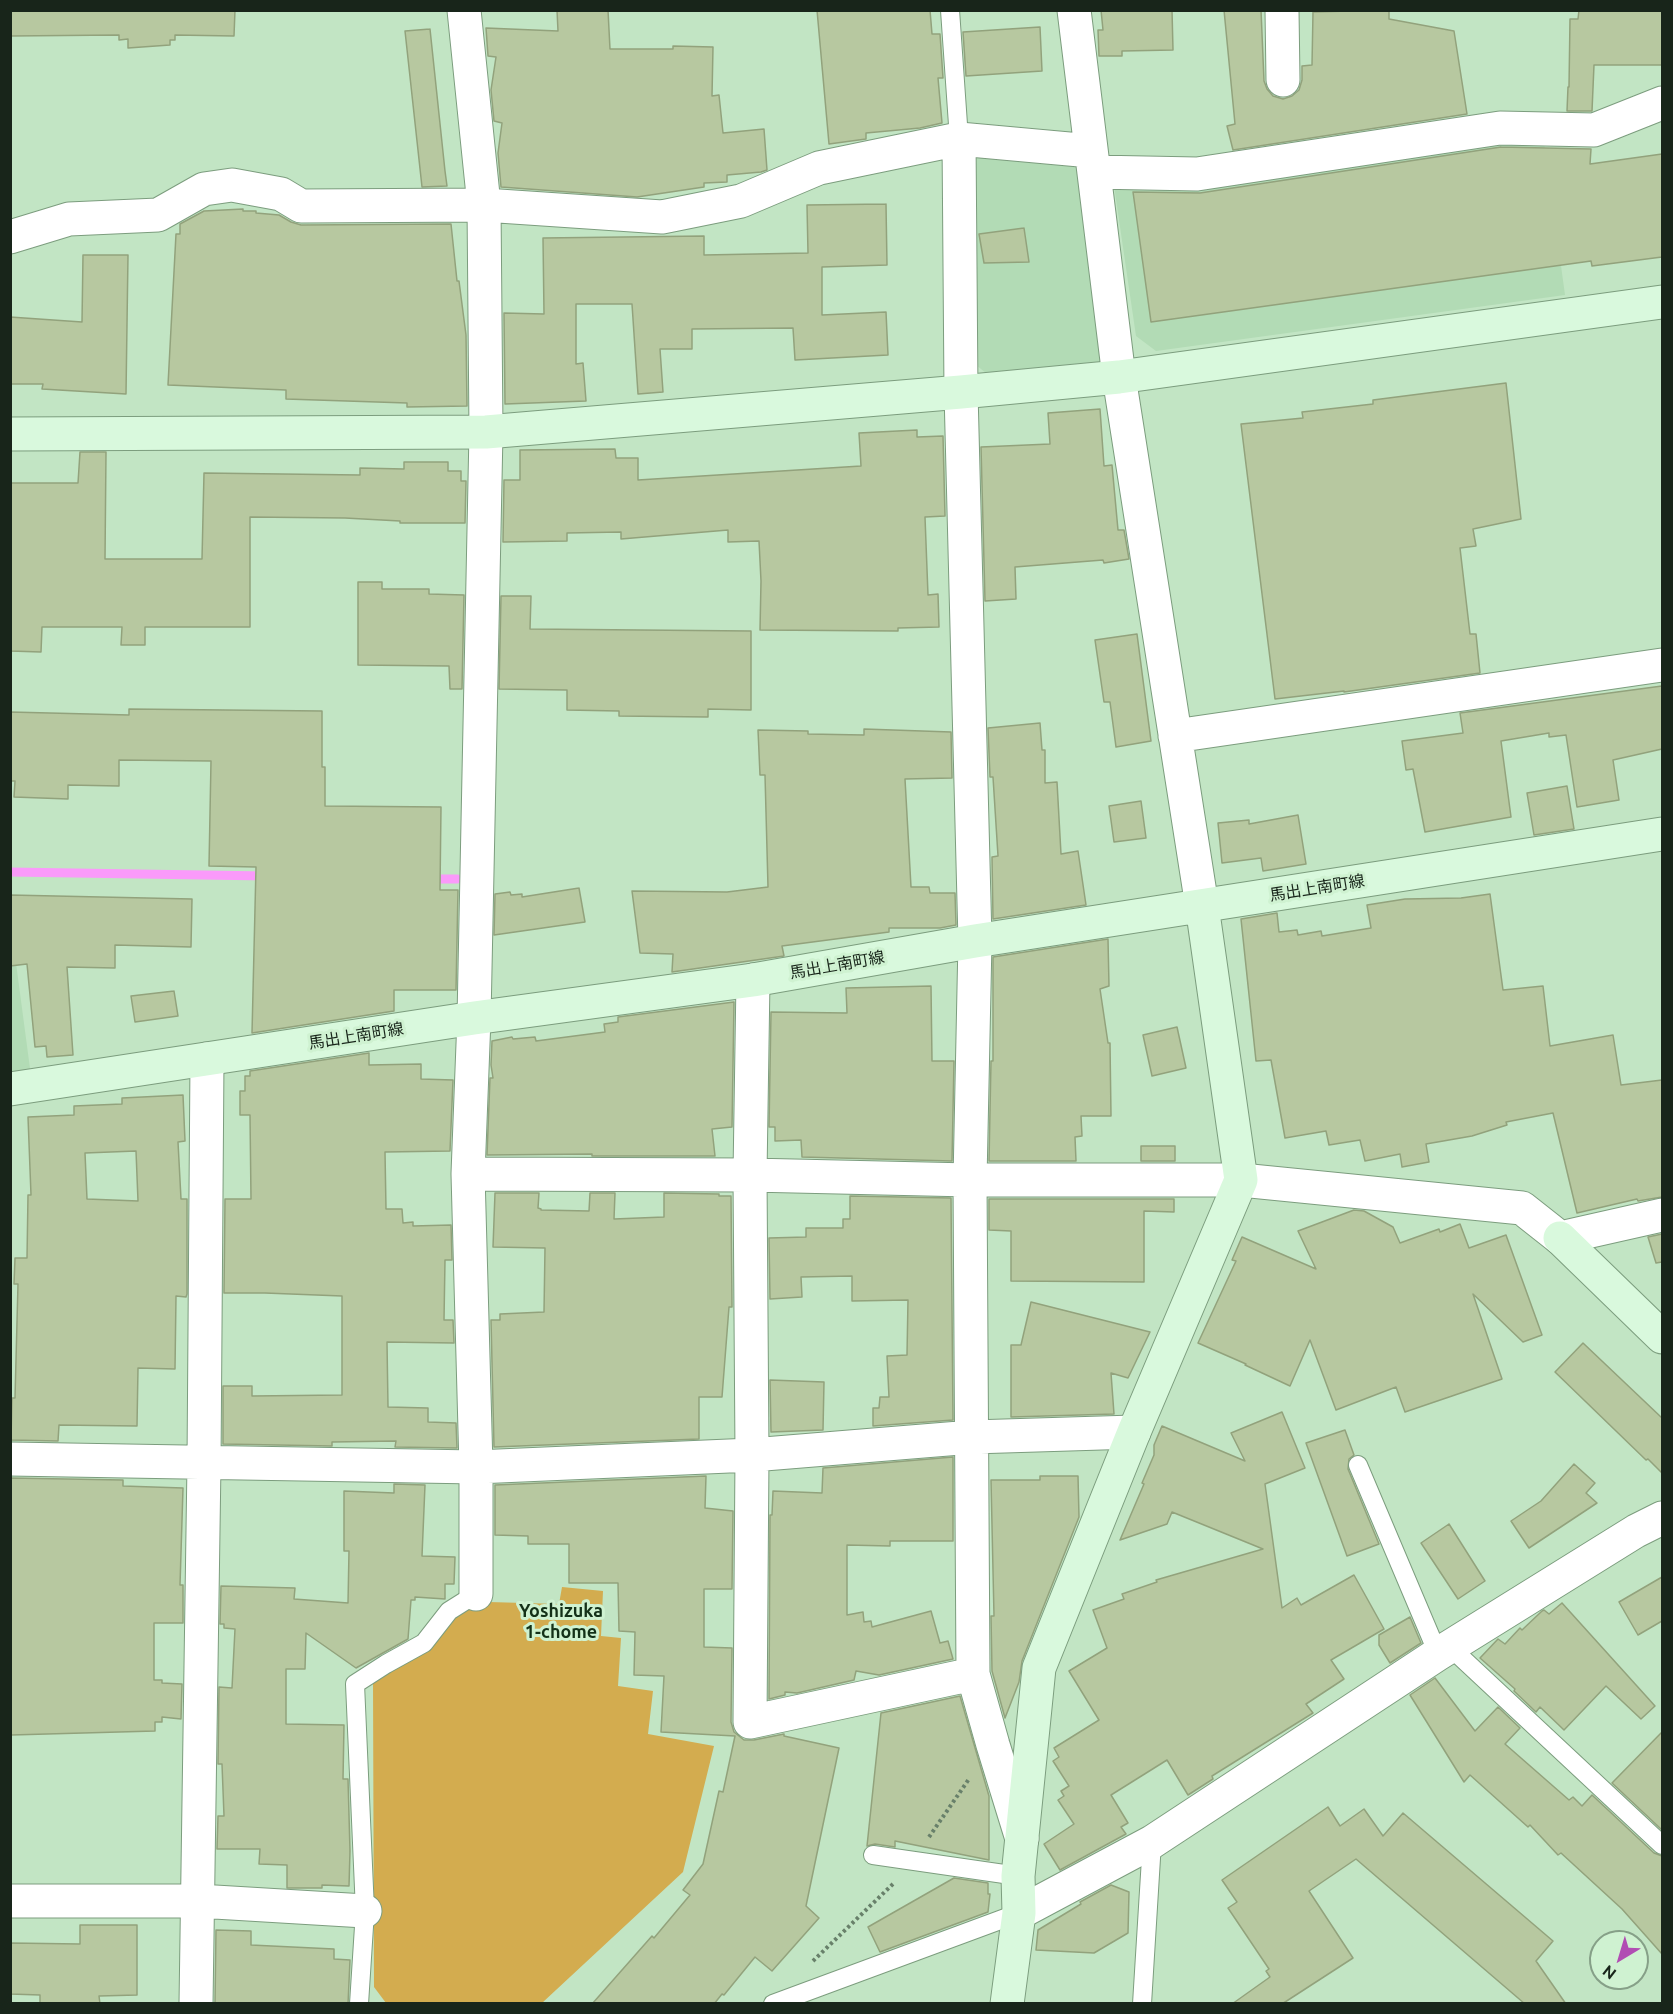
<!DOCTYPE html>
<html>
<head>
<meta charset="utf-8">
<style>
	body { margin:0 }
	#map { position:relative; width:1673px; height:2014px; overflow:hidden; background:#c2e5c4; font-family:Ubuntu,sans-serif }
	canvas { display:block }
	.frame { position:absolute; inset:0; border:12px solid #18251a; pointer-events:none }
	.north { position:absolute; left:1589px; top:1930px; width:60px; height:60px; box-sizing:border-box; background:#cff2d1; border:2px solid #86a088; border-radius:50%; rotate:218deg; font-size:16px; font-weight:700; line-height:24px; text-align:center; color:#18251a }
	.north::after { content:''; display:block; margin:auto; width:21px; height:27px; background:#b14db3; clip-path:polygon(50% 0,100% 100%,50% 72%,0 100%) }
</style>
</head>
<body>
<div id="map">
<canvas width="1673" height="2014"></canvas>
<div class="frame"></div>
<div class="north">N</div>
</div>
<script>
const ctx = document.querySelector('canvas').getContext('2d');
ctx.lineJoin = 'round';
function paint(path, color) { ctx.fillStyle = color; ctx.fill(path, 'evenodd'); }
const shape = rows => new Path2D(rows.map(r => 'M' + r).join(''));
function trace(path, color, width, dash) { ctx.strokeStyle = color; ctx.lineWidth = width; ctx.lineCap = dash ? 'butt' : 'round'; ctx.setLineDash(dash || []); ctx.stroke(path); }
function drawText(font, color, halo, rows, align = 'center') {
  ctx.font = font + ' Ubuntu,"Noto Sans JP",sans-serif'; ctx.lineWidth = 6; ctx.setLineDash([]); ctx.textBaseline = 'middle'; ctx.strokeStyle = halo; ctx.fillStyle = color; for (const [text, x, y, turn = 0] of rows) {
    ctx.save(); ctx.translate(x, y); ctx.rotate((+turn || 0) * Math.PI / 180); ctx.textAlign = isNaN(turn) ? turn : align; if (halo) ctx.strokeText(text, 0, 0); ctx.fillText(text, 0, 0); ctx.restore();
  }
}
paint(shape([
	[1503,139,1544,141,1565,295,1156,351,1136,336,1113,179],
	[970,151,1076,161,1104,361,986,373,976,365],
	[10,918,31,1076,10,1079]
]), '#b2dbb5');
paint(shape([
	[562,1587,603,1591,601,1636,621,1638,618,1686,653,1691,648,1734,714,1746,683,1872,542,2003,386,2003,374,1987,373,1680,465,1607,489,1602,559,1604]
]), '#d3ac4f');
trace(shape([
	[10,872,268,876],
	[429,879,457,879]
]), '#fa9afa', 9);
const building = shape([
	[10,10,235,10,234,36,175,35,175,40,170,40,170,45,128,48,128,39,119,40,119,35,10,36,10,10],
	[557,10,608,10,610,49,673,49,673,46,713,47,712,96,719,95,723,133,764,129,767,170,761,172,727,175,727,182,704,183,704,187,637,197,501,187,498,153,502,123,494,121,491,90,496,57,488,56,486,28,558,31,557,10],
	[817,10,930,10,932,34,940,34,943,78,938,78,942,123,920,128,866,133,866,139,829,144,817,10],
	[1101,10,1172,10,1173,50,1122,51,1122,56,1099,56,1098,30,1103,30,1101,10],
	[1224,10,1261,10,1264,81,1267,89,1273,96,1283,99,1292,96,1299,90,1302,80,1302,66,1312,65,1313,12,1389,10,1389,19,1454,31,1467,114,1233,150,1227,126,1235,124,1224,10],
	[1579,10,1662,10,1662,65,1594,65,1592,111,1567,111,1568,87,1569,87,1570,19,1578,19,1579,10],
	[1040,27,1042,71,966,76,963,32,1040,27],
	[430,29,445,171,447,186,422,187,405,31,430,29],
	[1501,147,1591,149,1590,164,1662,154,1662,257,1592,266,1591,261,1151,322,1133,192,1200,193,1501,147],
	[886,204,887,265,822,267,822,315,886,312,888,355,795,360,793,328,692,329,692,349,660,349,663,392,638,394,632,304,576,304,576,364,583,363,586,401,505,404,504,313,544,314,543,238,704,236,704,255,808,253,807,205,886,204],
	[243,209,243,211,256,211,256,213,279,215,291,222,301,225,451,224,457,281,459,281,466,335,467,406,407,407,407,403,286,399,286,390,168,385,176,234,180,234,180,224,204,211,243,209],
	[1024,228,1029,262,984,263,979,234,1024,228],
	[83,255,128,255,126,394,42,389,43,384,10,384,10,317,82,322,83,255],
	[1506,383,1521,519,1473,529,1476,546,1460,548,1470,634,1476,634,1480,673,1344,692,1344,691,1275,699,1241,424,1303,418,1302,412,1373,404,1373,400,1506,383],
	[1100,409,1104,466,1112,465,1118,530,1124,530,1129,559,1104,563,1103,560,1015,567,1016,599,985,601,981,447,1050,444,1048,413,1100,409],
	[917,430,917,437,943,436,945,516,925,517,928,595,938,594,939,627,898,628,898,631,760,630,761,581,759,541,728,542,728,530,621,539,621,532,567,533,567,541,503,542,504,480,520,480,520,450,615,449,616,458,638,458,638,480,861,466,859,433,917,430],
	[80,452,106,452,105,559,202,559,204,473,360,475,360,468,404,469,404,462,448,462,448,471,461,471,461,481,466,481,465,523,400,523,400,521,345,518,250,517,250,627,145,627,145,645,121,645,122,627,42,627,41,652,10,651,10,483,78,483,80,452],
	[358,582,382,582,382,589,429,589,429,594,464,595,462,689,450,689,449,666,358,665,358,582],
	[501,596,531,596,530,629,751,631,751,710,708,709,708,717,619,716,619,711,567,710,567,690,499,689,501,596],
	[1137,634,1151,741,1116,747,1110,702,1104,702,1095,640,1137,634],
	[1662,686,1662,749,1613,760,1619,800,1577,807,1566,735,1549,737,1549,733,1501,741,1511,817,1425,832,1413,769,1406,770,1402,741,1463,733,1460,713,1662,686],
	[129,709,322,711,322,767,325,767,325,806,441,807,440,890,458,890,456,990,394,990,394,1011,252,1033,256,867,209,866,211,761,119,760,119,786,68,785,68,799,14,797,15,781,10,781,10,712,129,715,129,709],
	[1040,723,1042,750,1045,750,1045,783,1057,782,1061,854,1078,851,1086,905,993,919,992,857,998,856,993,777,990,777,988,728,1040,723],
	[864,729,951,732,952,778,905,779,911,887,929,887,930,893,955,893,956,925,940,928,889,928,889,932,782,946,784,956,672,972,673,954,640,953,632,891,727,892,768,887,765,775,760,775,758,730,808,731,808,734,864,735,864,729],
	[1567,786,1574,829,1534,835,1527,793,1567,786],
	[1141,801,1146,838,1114,842,1109,806,1141,801],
	[1298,815,1306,864,1263,871,1261,858,1222,863,1218,823,1249,820,1249,824,1298,815],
	[579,888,585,922,494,935,495,894,510,892,511,895,522,894,522,897,579,888],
	[1490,894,1503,990,1543,986,1550,1046,1613,1035,1621,1085,1662,1080,1662,1197,1638,1201,1637,1199,1577,1213,1553,1113,1506,1122,1507,1125,1472,1136,1426,1144,1429,1162,1402,1167,1400,1154,1365,1161,1360,1140,1329,1145,1326,1131,1285,1138,1271,1060,1256,1061,1241,919,1277,913,1279,932,1297,930,1298,935,1321,931,1322,936,1371,928,1367,905,1405,899,1461,898,1490,894],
	[10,895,192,899,191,947,115,945,115,968,67,967,73,1055,47,1057,46,1046,35,1047,27,964,10,966,10,895],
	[1108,939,1109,986,1100,989,1108,1043,1110,1043,1111,1116,1081,1116,1082,1136,1075,1137,1076,1161,989,1161,991,1061,993,1061,993,957,1108,939],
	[931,986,932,1061,954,1061,952,1161,802,1157,801,1140,775,1141,775,1127,769,1127,771,1012,847,1013,846,988,931,986],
	[174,991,178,1016,135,1022,131,996,174,991],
	[734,1002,732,1127,712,1129,715,1156,592,1156,592,1154,487,1155,490,1078,493,1078,491,1065,492,1041,512,1037,513,1039,535,1037,536,1041,605,1032,604,1024,618,1022,618,1017,734,1002],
	[1177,1027,1186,1068,1152,1076,1143,1035,1177,1027],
	[369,1053,369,1065,421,1064,421,1079,453,1080,450,1151,385,1152,386,1209,402,1209,403,1223,413,1222,413,1226,451,1225,452,1260,445,1260,444,1320,453,1320,454,1343,387,1342,388,1407,428,1408,428,1422,456,1423,457,1448,395,1447,396,1441,332,1442,332,1446,223,1444,223,1386,252,1386,252,1396,342,1395,342,1296,265,1293,224,1293,225,1199,251,1199,250,1115,240,1115,240,1091,245,1091,245,1076,250,1076,250,1071,369,1053],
	[183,1095,185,1141,178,1142,181,1199,187,1199,187,1294,186,1297,176,1296,175,1369,138,1368,137,1426,59,1425,58,1441,11,1440,12,1398,15,1398,18,1284,14,1284,15,1258,27,1258,28,1195,31,1195,28,1117,74,1115,74,1106,122,1104,122,1098,183,1095],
	[136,1151,138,1201,87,1199,85,1153,136,1151],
	[1141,1146,1175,1146,1175,1161,1141,1161,1141,1146],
	[495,1193,539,1193,538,1208,541,1209,541,1210,589,1211,590,1193,615,1193,614,1219,664,1217,664,1193,719,1194,719,1196,731,1196,732,1307,729,1307,722,1397,699,1397,699,1439,494,1447,491,1320,500,1320,500,1314,544,1312,545,1248,493,1247,495,1193],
	[850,1196,951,1198,953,1420,873,1426,873,1408,879,1408,880,1397,889,1397,887,1356,907,1355,908,1300,852,1301,852,1276,801,1277,802,1297,770,1299,769,1238,806,1237,806,1228,843,1228,843,1219,850,1219,850,1196],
	[989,1199,1174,1199,1174,1212,1144,1211,1144,1282,1011,1281,1011,1231,989,1230,989,1199],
	[1354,1210,1364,1211,1393,1227,1400,1243,1439,1229,1440,1232,1460,1224,1469,1248,1506,1235,1542,1335,1523,1342,1473,1294,1502,1379,1405,1412,1396,1387,1336,1410,1310,1340,1290,1386,1245,1365,1246,1364,1198,1343,1236,1261,1232,1260,1242,1237,1316,1269,1298,1231,1354,1210],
	[1662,1234,1662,1262,1656,1263,1648,1237,1662,1234],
	[1031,1302,1150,1332,1128,1378,1111,1373,1114,1414,1011,1417,1011,1345,1021,1345,1031,1302],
	[1583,1343,1662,1418,1662,1473,1648,1459,1646,1460,1555,1372,1583,1343],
	[770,1380,824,1382,823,1430,771,1432,770,1380],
	[1282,1412,1305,1468,1265,1484,1282,1608,1297,1598,1301,1605,1354,1575,1384,1629,1331,1660,1344,1679,1306,1704,1313,1713,1212,1776,1213,1779,1188,1795,1167,1760,1111,1795,1128,1823,1121,1827,1126,1834,1060,1870,1044,1844,1074,1824,1058,1800,1064,1796,1061,1791,1069,1786,1053,1761,1059,1757,1054,1748,1099,1720,1069,1671,1107,1648,1093,1610,1124,1599,1122,1594,1157,1582,1156,1580,1263,1549,1172,1512,1167,1524,1120,1540,1144,1484,1142,1483,1154,1455,1154,1445,1162,1426,1245,1461,1231,1433,1282,1412],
	[1345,1430,1354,1455,1349,1459,1348,1469,1379,1544,1347,1556,1306,1443,1345,1430],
	[953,1457,953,1541,890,1541,890,1546,847,1545,847,1615,863,1612,864,1622,871,1621,872,1627,931,1611,940,1643,948,1641,953,1659,879,1675,856,1671,854,1680,797,1693,785,1692,785,1695,769,1699,770,1515,772,1515,773,1491,822,1493,823,1468,953,1457],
	[1574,1464,1595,1483,1586,1493,1597,1503,1529,1548,1511,1521,1541,1501,1574,1464],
	[706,1476,705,1508,733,1511,732,1589,704,1589,704,1647,732,1648,731,1722,734,1732,744,1740,754,1740,784,1734,784,1736,839,1748,806,1906,819,1918,772,1971,755,1957,724,1995,722,1994,714,2004,592,2004,652,1936,654,1938,690,1895,683,1890,703,1864,719,1791,723,1792,735,1736,661,1732,664,1676,634,1675,635,1632,619,1631,618,1583,569,1583,569,1544,528,1544,528,1536,495,1535,495,1485,706,1476],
	[1040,1476,1078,1476,1079,1517,1022,1661,1019,1682,1005,1718,992,1671,991,1616,994,1616,991,1480,1040,1480,1040,1476],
	[10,1478,123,1480,123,1486,183,1488,180,1585,183,1585,183,1623,154,1623,154,1680,162,1680,162,1683,182,1684,181,1719,162,1717,162,1722,155,1722,155,1731,11,1735,10,1478],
	[394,1484,425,1485,422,1556,455,1557,454,1584,445,1584,445,1599,415,1597,415,1600,411,1600,408,1639,356,1668,306,1633,305,1669,286,1669,286,1724,344,1725,343,1779,348,1779,350,1851,349,1886,322,1885,322,1888,287,1888,287,1865,259,1864,260,1849,217,1849,218,1816,224,1816,222,1764,218,1764,219,1687,232,1688,235,1629,224,1628,224,1624,220,1624,221,1586,295,1588,294,1599,348,1603,349,1551,344,1551,344,1491,394,1493,394,1484],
	[1449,1524,1485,1581,1458,1599,1421,1543,1449,1524],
	[1662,1577,1662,1621,1638,1635,1619,1602,1662,1577],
	[1562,1603,1655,1706,1641,1719,1606,1686,1564,1730,1540,1707,1536,1712,1514,1691,1515,1689,1480,1658,1498,1639,1505,1644,1520,1628,1522,1630,1542,1611,1544,1610,1549,1614,1562,1603],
	[1410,1617,1421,1643,1390,1663,1379,1645,1379,1635,1410,1617],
	[1435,1678,1475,1731,1498,1707,1520,1728,1505,1744,1569,1800,1573,1797,1582,1806,1592,1795,1654,1853,1662,1856,1662,1954,1622,1909,1561,1853,1558,1855,1530,1825,1528,1827,1470,1775,1464,1782,1410,1695,1435,1678],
	[960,1696,989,1796,989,1860,895,1841,895,1847,875,1844,867,1846,881,1713,960,1696],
	[1662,1732,1662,1830,1612,1783,1662,1732],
	[1328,1807,1340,1826,1364,1809,1383,1836,1403,1813,1553,1941,1536,1961,1566,2004,1525,2004,1356,1859,1309,1891,1353,1958,1282,2004,1232,2004,1270,1977,1266,1971,1269,1969,1228,1908,1237,1902,1222,1880,1328,1807],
	[954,1878,988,1883,988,1894,990,1894,988,1912,880,1952,868,1927,954,1878],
	[1111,1885,1129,1892,1128,1933,1094,1953,1036,1950,1038,1930,1081,1904,1080,1902,1111,1885],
	[80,1925,137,1925,137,1995,99,1996,100,2004,40,2004,40,1995,10,1994,10,1943,80,1944,80,1925],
	[216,1930,251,1931,251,1945,334,1949,334,1959,350,1960,348,2004,215,2004,216,1930]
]);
paint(building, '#b7c8a0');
trace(building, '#92a27c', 1.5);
const lane = shape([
	[950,10,959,139],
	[1358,1465,1438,1654],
	[1450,1647,1662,1845],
	[873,1855,1018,1876],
	[359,2004,365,1911,355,1684,386,1664,424,1643,449,1611,476,1594],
	[773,2004,1019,1913],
	[1142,2004,1152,1842]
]);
const street = shape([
	[464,10,484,205,486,432,474,1018,468,1174,476,1467,476,1594],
	[1074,10,1119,377,1202,906],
	[1282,10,1283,80],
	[1094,172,1197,174,1500,128,1594,130,1662,103],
	[10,237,69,219,158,215,204,189,232,185,281,194,301,206,484,205,662,217,741,201,819,168,959,139,1091,151],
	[1175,736,1662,665],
	[753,980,750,1175,752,1455,750,1722,973,1674,970,1180,975,941,961,392,959,139],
	[468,1174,750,1175,970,1180,1241,1180,1522,1208,1560,1238,1662,1215],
	[10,1459,476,1467,752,1455,972,1437,1134,1432],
	[973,1674,993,1745,1022,1839],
	[10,1901,198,1901,365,1911],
	[1019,1913,1152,1842,1438,1654,1636,1531,1662,1518],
	[196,2004,204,1463,207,1059]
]);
const secondary = shape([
	[10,434,486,432,961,392,1119,377,1662,302],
	[10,1089,474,1018,753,980,975,941,1662,834],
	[1560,1238,1662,1337],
	[1007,2004,1019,1913,1018,1876,1039,1668,1134,1432,1241,1180,1202,906]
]);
trace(lane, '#7c9d7e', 20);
trace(street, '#7c9d7e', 35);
trace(secondary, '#7c9d7e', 35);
trace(shape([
	[929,1837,969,1779],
	[813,1961,894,1883]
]), '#68806a', 4, [3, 3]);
trace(lane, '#fff', 18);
trace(street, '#fff', 33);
trace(secondary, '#d9f9dd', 33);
drawText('16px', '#18251a', '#cff2d1', [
	["馬出上南町線",1317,888,-9],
	["馬出上南町線",837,965,-10],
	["馬出上南町線",356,1036,-9]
]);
drawText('bold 18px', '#143118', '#cff2d1', [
	["Yoshizuka",561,1611],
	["1-chome",561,1632]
]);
</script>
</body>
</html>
